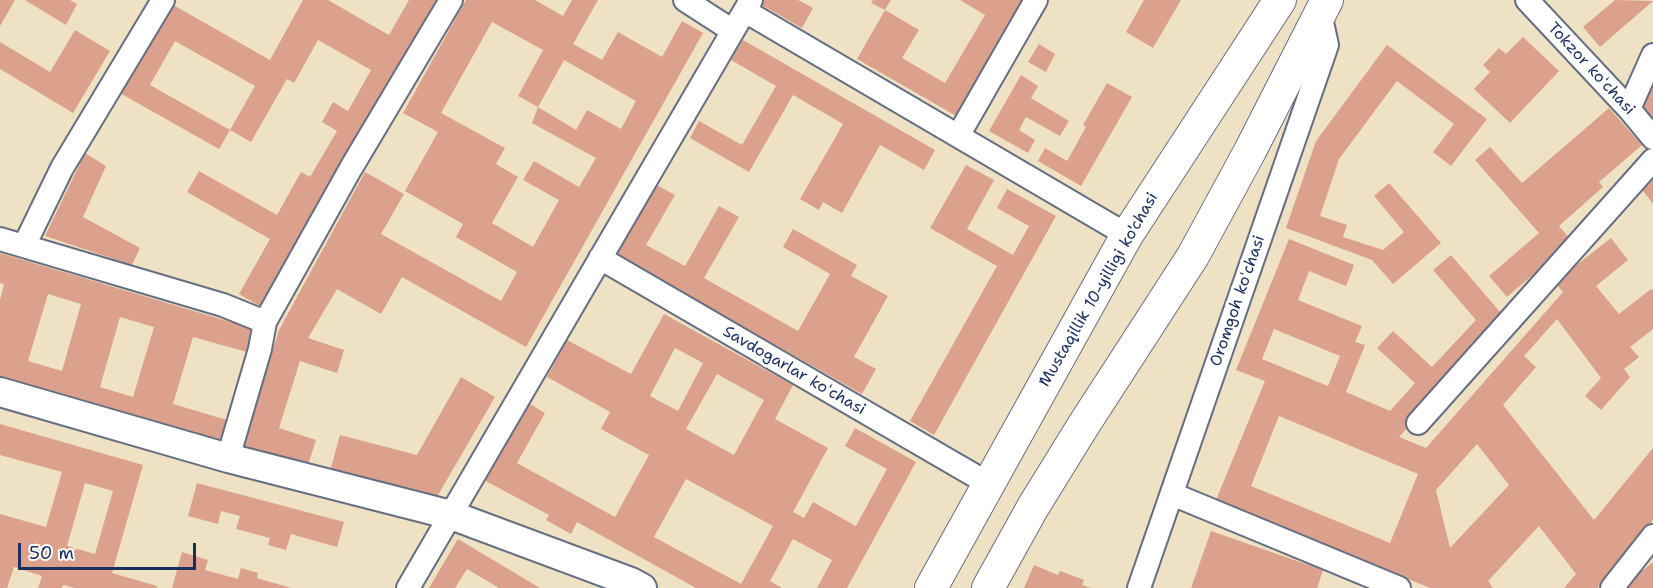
<!DOCTYPE html>
<html>
<head>
<meta charset="utf-8">
<style>
	body { margin:0 }
	#map { position:relative; width:1653px; height:588px; overflow:hidden; background:#efe2c4; font-family:"Shantell Sans",sans-serif }
	canvas { display:block }
	.scale { position:absolute; left:18px; top:543px; width:178px; height:27px; box-sizing:border-box; border:3px solid #1b2f5e; border-top:0; padding-left:8px; font-size:18px; line-height:21px; white-space:nowrap; color:#1b2f5e; -webkit-text-stroke:4px #fff; paint-order:stroke }
</style>
</head>
<body>
<div id="map">
<canvas width="1653" height="588"></canvas>
<div class="scale">50 m</div>
</div>
<script>
const ctx = document.querySelector('canvas').getContext('2d');
ctx.lineJoin = 'round';
function paint(path, color) { ctx.fillStyle = color; ctx.fill(path, 'evenodd'); }
const shape = rows => new Path2D(rows.map(r => 'M' + r).join(''));
function trace(path, color, width, dash) { ctx.strokeStyle = color; ctx.lineWidth = width; ctx.lineCap = dash ? 'butt' : 'round'; ctx.setLineDash(dash || []); ctx.stroke(path); }
function drawText(font, color, halo, rows, align = 'center') {
  ctx.font = font + ' "Shantell Sans",sans-serif'; ctx.lineWidth = 6; ctx.setLineDash([]); ctx.textBaseline = 'middle'; ctx.strokeStyle = halo; ctx.fillStyle = color; for (const [text, x, y, turn = 0] of rows) {
    ctx.save(); ctx.translate(x, y); ctx.rotate((+turn || 0) * Math.PI / 180); ctx.textAlign = isNaN(turn) ? turn : align; if (halo) ctx.strokeText(text, 0, 0); ctx.fillText(text, 0, 0); ctx.restore();
  }
}
paint(shape([
	[0,0,15,0,0,26],
	[25,0,70,0,77,4,66,25],
	[303,0,328,0,389,35,409,0,437,0,263,308,239,294,270,239,187,192,199,171,277,215,301,172,310,177,337,131,322,122,333,102,348,111,371,70,318,40,294,83,287,79,251,142,230,130,255,86,175,41,150,85,230,130,219,149,118,92,168,2,270,60],
	[466,0,535,0,563,16,572,0,598,0,573,44,602,60,618,32,662,57,682,21,703,33,526,347,402,277,381,314,337,289,308,338,344,350,337,373,300,361,279,428,316,440,307,468,242,448,279,330,365,172,404,194,381,234,501,301,517,272,456,237,463,224,405,191,438,132,403,113],
	[492,22,543,50,518,96,538,107,564,60,636,101,621,129,587,110,576,130,538,107,532,123,596,158,579,187,534,161,523,180,559,200,533,247,492,223,518,177,496,164,505,148,441,113],
	[759,0,798,0,813,8,802,28,758,3],
	[873,0,891,0,885,10,871,3],
	[960,0,1026,0,958,117,857,59,885,10,919,30,902,58,945,83,985,15],
	[1144,0,1181,0,1153,48,1126,32],
	[1615,0,1653,1,1600,47,1583,27],
	[75,30,110,51,73,113,0,69,0,42,50,72],
	[1523,37,1559,71,1510,123,1474,89,1490,72,1483,65,1499,48,1506,54],
	[743,40,935,150,924,170,880,145,842,213,823,202,819,210,800,199,843,124,793,95,749,172,690,138,699,121,742,145,776,86,731,60],
	[1039,44,1055,54,1046,72,1028,62],
	[1387,45,1487,119,1451,166,1433,152,1454,124,1397,81,1339,159,1320,216,1347,225,1343,237,1383,250,1404,232,1374,196,1389,183,1441,243,1393,284,1372,260,1286,228,1316,141],
	[1021,75,1038,86,1031,98,1069,121,1060,136,1026,117,1019,130,1035,140,1028,153,989,131],
	[1653,78,1653,126,1640,110],
	[1107,83,1132,97,1081,186,1038,161,1045,148,1067,161,1086,127,1083,125],
	[1609,108,1642,145,1599,182,1603,187,1559,226,1572,241,1507,297,1489,276,1539,233,1475,160,1490,147,1522,183],
	[85,153,106,166,83,217,140,248,132,265,45,236],
	[966,165,994,180,967,229,1013,255,1029,226,997,208,1007,189,1056,216,934,435,910,421,997,266,930,228],
	[1653,179,1653,204,1641,188],
	[653,183,675,195,646,245,685,266,719,206,739,217,704,278,798,331,830,274,783,247,793,229,857,265,851,276,888,296,854,357,876,369,862,394,613,253],
	[1611,238,1628,260,1596,286,1619,314,1651,289,1653,291,1653,329,1630,347,1639,357,1624,369,1630,377,1601,410,1585,396,1601,378,1557,319,1524,356,1536,367,1503,405,1594,520,1653,448,1653,520,1597,588,1564,588,1576,574,1539,526,1488,581,1493,588,1430,588,1216,500,1265,381,1236,370,1289,239,1354,265,1346,286,1309,271,1298,300,1362,326,1355,342,1365,345,1346,392,1390,411,1415,383,1377,348,1393,331,1432,367,1476,320,1433,270,1451,255,1507,320,1399,437,1426,448,1563,292,1555,282],
	[1274,329,1340,356,1328,386,1262,359],
	[1279,416,1418,474,1390,543,1251,486],
	[1477,444,1509,485,1450,548,1436,490],
	[0,253,254,329,247,352,193,337,173,404,227,420,219,448,0,384,0,300,4,284,0,283],
	[48,294,81,304,62,371,28,361],
	[120,317,154,327,133,397,100,387],
	[664,314,793,385,775,419,828,448,793,512,804,518,813,502,856,526,887,469,845,446,855,428,916,462,847,588,817,588,832,560,793,539,770,581,782,588,696,588,577,522,571,534,546,520,549,515,484,480,527,402,545,413,517,463,615,517,649,455,601,429,610,412,547,377,567,340,631,374],
	[675,348,703,363,678,411,650,396],
	[717,374,764,400,734,455,686,429],
	[686,479,773,526,741,584,654,537],
	[461,377,495,397,434,502,329,475,340,435,417,455],
	[0,424,143,465,112,573,157,586,157,588,75,588,63,585,62,588,38,588,42,576,14,567,7,588,0,588,0,514,46,527,62,472,0,455],
	[85,483,113,491,95,554,67,546],
	[197,483,344,522,337,547,291,534,286,550,268,545,270,538,236,529,240,516,221,511,218,524,188,516],
	[1211,531,1323,570,1317,588,1191,588],
	[458,539,540,588,499,588,467,569,455,588,429,588],
	[182,552,208,560,205,570,238,579,241,568,258,573,257,578,291,588,172,588],
	[1653,562,1653,588,1621,588],
	[1034,565,1058,575,1060,571,1084,580,1082,585,1091,588,1024,588]
]), '#dba18c');
const minor = shape([
	[685,0,733,31],
	[1527,0,1629,109,1653,138],
	[745,11,1127,235],
	[1629,109,1653,55],
	[958,136,1036,0],
	[0,239,223,305,265,322,260,349,228,458],
	[24,246,62,168,163,0],
	[600,258,989,484],
	[265,322,351,168,451,0],
	[1418,423,1653,160],
	[1172,494,1399,588],
	[408,588,751,0],
	[1139,588,1327,45,1320,13],
	[1612,588,1653,536]
]);
const tertiary = shape([
	[0,392,228,458,451,515,631,582,642,588]
]);
const secondary = shape([
	[931,588,1127,235,1280,0],
	[988,588,1033,507,1083,426,1193,256,1250,151,1327,0]
]);
trace(minor, '#656e82', 26);
trace(tertiary, '#656e82', 32);
trace(secondary, '#656e82', 34);
trace(minor, '#fff', 22);
trace(tertiary, '#fff', 28);
trace(secondary, '#fff', 32);
drawText('16px', '#1b2f5e', '#fff', [
	["Tokzor koʻchasi",1591,69,47],
	["Mustaqillik 10-yilligi ko'chasi",1099,290,-60],
	["Oromgoh koʻchasi",1238,301,-71],
	["Savdogarlar koʻchasi",794,371,30]
]);
</script>
</body>
</html>
